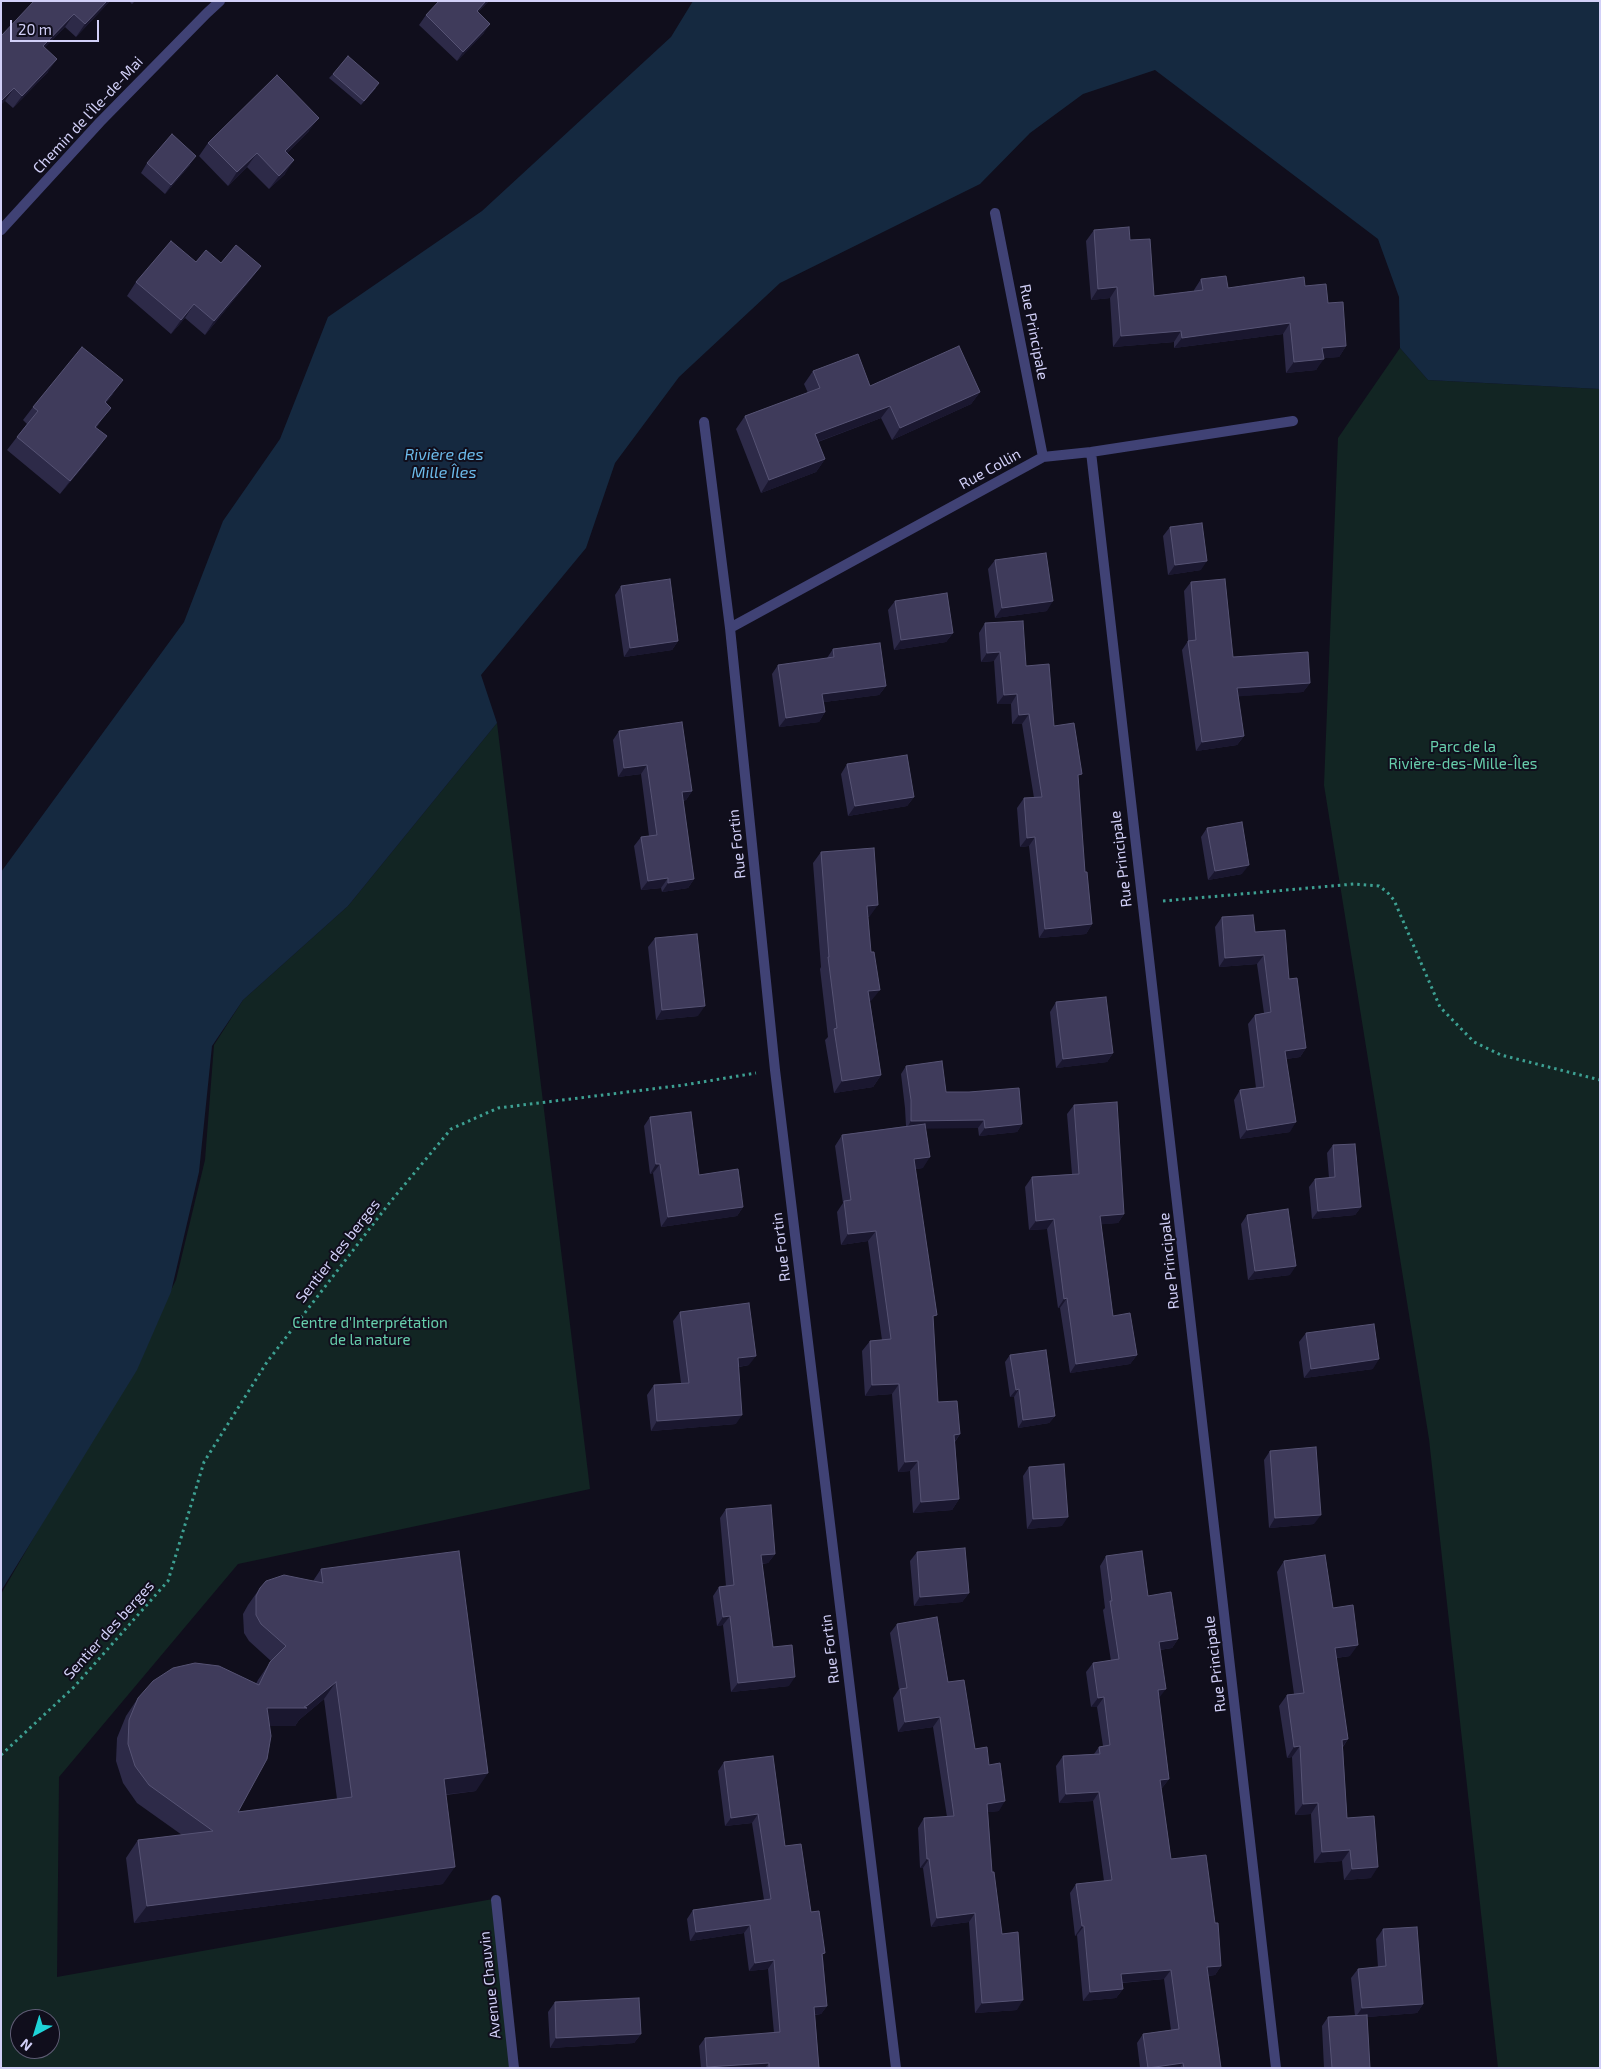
<!DOCTYPE html>
<html>
<head>
<meta charset="utf-8">
<style>
	body { margin:0 }
	#map { position:relative; width:1601px; height:2069px; overflow:hidden; background:#100e1c; font-family:"Exo 2",sans-serif }
	canvas { display:block }
	.frame { position:absolute; inset:0; border:2px solid #d2d0f8; pointer-events:none }
	.north { position:absolute; left:10px; top:2009px; width:50px; height:50px; box-sizing:border-box; background:#100e1c; border:1px solid #5e5c74; border-radius:50%; rotate:219deg; font-size:14px; font-weight:700; line-height:20px; text-align:center; color:#d2d0f8 }
	.north::after { content:''; display:block; margin:auto; width:18px; height:22px; background:#1ed3d7; clip-path:polygon(50% 0,100% 100%,50% 72%,0 100%) }
	.scale { position:absolute; left:10px; top:20px; width:89px; height:22px; box-sizing:border-box; border:2px solid #d2d0f8; border-top:0; padding-left:6px; font-size:15px; line-height:18px; white-space:nowrap; color:#d2d0f8; -webkit-text-stroke:4px #100e1c; paint-order:stroke }
</style>
</head>
<body>
<div id="map">
<canvas width="1601" height="2069"></canvas>
<div class="frame"></div>
<div class="north">N</div>
<div class="scale">20 m</div>
</div>
<script>
const ctx = document.querySelector('canvas').getContext('2d');
ctx.lineJoin = 'round';
function paint(path, color) { ctx.fillStyle = color; ctx.fill(path, 'evenodd'); }
const shape = rows => new Path2D(rows.map(r => 'M' + r).join(''));
function trace(path, color, width, dash) { ctx.strokeStyle = color; ctx.lineWidth = width; ctx.lineCap = dash ? 'butt' : 'round'; ctx.setLineDash(dash || []); ctx.stroke(path); }
function drawText(font, color, halo, rows, align = 'center') {
  ctx.font = font + ' "Exo 2",sans-serif'; ctx.lineWidth = 4; ctx.setLineDash([]); ctx.textBaseline = 'middle'; ctx.strokeStyle = halo; ctx.fillStyle = color; for (const [text, x, y, turn = 0] of rows) {
    ctx.save(); ctx.translate(x, y); ctx.rotate((+turn || 0) * Math.PI / 180); ctx.textAlign = isNaN(turn) ? turn : align; if (halo) ctx.strokeText(text, 0, 0); ctx.fillText(text, 0, 0); ctx.restore();
  }
}
paint(shape([
	[1400,348,1428,380,1600,389,1600,2068,1498,2068,1429,1439,1324,785,1338,438],
	[497,723,590,1489,238,1564,59,1777,57,1977,493,1899,511,2068,1,2068,1,1594,135,1363,176,1280,205,1160,214,1045,243,1000,348,906],
	[20,2019,50,2019,50,2049,20,2049]
]), '#122523');
paint(shape([
	[693,1,1600,1,1600,389,1428,380,1400,348,1399,297,1378,239,1155,70,1083,94,1030,133,980,184,780,283,679,377,615,463,586,548,481,675,497,723,348,906,243,1000,212,1046,199,1172,171,1292,137,1370,1,1591,1,872,184,622,223,521,280,439,328,317,482,211,671,37]
]), '#152940');
trace(shape([
	[1163,901,1354,884,1379,886,1387,892,1394,900,1440,1007,1474,1042,1501,1055,1600,1080],
	[1,1755,74,1687,168,1581,204,1462,267,1362,391,1201,451,1129,498,1108,684,1085,756,1073]
]), '#3da092', 3, [2.5, 4]);
trace(shape([
	[995,213,1043,457],
	[1,230,100,122,207,13,220,1],
	[704,422,730,628,775,1070,896,2068],
	[1091,452,1276,2068],
	[730,628,1043,457,1091,452,1293,421],
	[496,1900,514,2068]
]), '#404275', 10);
paint(shape([
	[34,1,110,1,76,37,65,27,44,48,48,72,13,108,5,101],
	[129,1,135,1,132,4],
	[489,1,478,12,484,33,457,61,419,25,426,15],
	[333,74,376,88,361,105,329,78],
	[309,131,287,153,285,174,269,189,247,167,228,186,199,156,208,143],
	[147,163,190,165,165,194,141,173],
	[1094,230,1130,240,1154,296,1194,291,1194,290,1201,279,1228,288,1305,286,1328,303,1346,346,1339,357,1323,358,1316,370,1286,373,1283,334,1174,348,1174,342,1113,347,1110,298,1091,300,1086,241],
	[196,262,261,266,251,279,205,335,185,318,171,334,127,296,136,282],
	[813,371,870,386,980,392,971,404,892,440,881,418,818,442,825,459,816,472,761,493,736,429,745,416,808,393,804,384],
	[113,394,106,403,101,421,96,428,97,450,60,494,7,450,27,424,23,420,33,407],
	[1170,527,1201,570,1168,575,1163,536],
	[995,560,1047,611,995,618,988,569],
	[1191,582,1233,657,1310,683,1303,692,1238,696,1244,736,1237,745,1196,751,1182,650,1188,641,1184,591],
	[621,586,678,641,672,650,624,657,615,595],
	[895,601,953,633,946,642,894,650,888,610],
	[985,623,1026,666,1078,780,1085,872,1092,924,1086,934,1039,938,1029,846,1020,847,1017,808,1024,798,1034,798,1022,724,1012,724,1011,704,997,704,994,661,981,662,979,633],
	[833,649,886,686,879,695,824,702,825,712,819,722,779,727,772,674,778,665,827,658],
	[619,731,692,791,686,800,683,801,694,879,688,888,662,892,661,888,641,890,634,846,641,837,649,836,641,774,618,777,613,740],
	[847,764,914,797,907,806,848,816,841,774],
	[1207,828,1242,874,1208,880,1201,837],
	[821,852,870,916,868,917,871,1001,870,1001,881,1075,873,1087,834,1093,825,1040,828,1037,820,969,821,967,813,863],
	[1222,917,1255,932,1289,979,1306,1048,1300,1057,1286,1059,1290,1132,1240,1139,1234,1100,1240,1090,1256,1088,1248,1024,1255,1015,1264,1013,1257,964,1219,967,1215,927],
	[655,938,698,1016,656,1020,648,947],
	[1056,1002,1113,1053,1107,1062,1056,1068,1050,1012],
	[906,1066,946,1092,1022,1124,1017,1132,979,1136,978,1128,926,1128,923,1168,915,1169,933,1320,938,1402,960,1434,955,1442,959,1499,952,1510,913,1513,910,1471,898,1472,892,1394,865,1396,862,1351,870,1341,882,1340,868,1241,841,1245,837,1212,843,1203,835,1146,842,1135,906,1126,905,1108,901,1074],
	[1074,1105,1124,1214,1118,1223,1101,1224,1113,1316,1137,1355,1130,1364,1070,1373,1060,1308,1058,1308,1047,1229,1029,1230,1025,1187,1032,1177,1072,1174,1067,1114],
	[650,1117,699,1175,743,1207,737,1216,661,1227,653,1173,650,1174,644,1126],
	[1333,1145,1361,1207,1355,1215,1312,1219,1309,1187,1315,1179,1329,1178,1327,1153],
	[1247,1215,1290,1275,1248,1280,1241,1224],
	[680,1312,749,1365,739,1367,736,1424,651,1431,647,1395,654,1385,681,1383,673,1321],
	[1306,1333,1373,1369,1304,1378,1299,1342],
	[1010,1355,1055,1416,1049,1423,1018,1428,1014,1397,1010,1397,1005,1362],
	[1270,1451,1314,1524,1269,1528,1264,1460],
	[1029,1467,1062,1526,1027,1529,1023,1476],
	[726,1509,775,1554,768,1563,762,1564,773,1647,789,1686,731,1692,723,1625,717,1626,713,1596,719,1587,726,1586,720,1518],
	[917,1552,969,1593,962,1602,914,1606,910,1561],
	[1106,1556,1148,1596,1178,1639,1172,1648,1160,1650,1159,1698,1169,1779,1162,1788,1161,1788,1171,1859,1221,1966,1215,1975,1208,1976,1221,2068,1140,2068,1137,2043,1143,2034,1171,2030,1164,1979,1122,1983,1123,1989,1116,1998,1083,2001,1077,1935,1075,1936,1070,1893,1076,1884,1104,1881,1093,1801,1059,1803,1056,1766,1063,1756,1094,1754,1099,1747,1103,1746,1097,1707,1091,1707,1086,1672,1093,1663,1111,1661,1103,1610,1105,1608,1100,1566],
	[1284,1561,1333,1608,1350,1656,1336,1658,1348,1739,1343,1747,1347,1818,1371,1878,1344,1880,1342,1861,1314,1863,1311,1814,1295,1815,1292,1757,1287,1758,1279,1706,1287,1695,1294,1694,1277,1572],
	[321,1569,476,1791,446,1795,443,1884,134,1923,126,1858,138,1840,182,1835,137,1803,123,1783,116,1761,117,1738,126,1716,138,1698,256,1684,258,1680,271,1661,249,1641,244,1633,243,1614,248,1605,260,1588,313,1581],
	[324,1699,337,1799,238,1812,270,1726,295,1726,299,1720],
	[897,1624,948,1682,975,1749,989,1765,999,1811,988,1812,992,1872,1002,1934,1017,2010,975,2013,969,1922,931,1927,923,1868,920,1868,918,1828,924,1818,947,1817,933,1727,898,1732,893,1698,899,1689,890,1633],
	[724,1762,785,1846,811,1912,823,1957,827,2006,821,2014,815,2015,819,2068,701,2068,699,2046,705,2038,774,2033,768,1969,749,1971,744,1933,690,1941,687,1919,693,1910,764,1900,752,1823,725,1826,718,1771],
	[1383,1929,1423,2004,1417,2013,1367,2017,1370,2068,1324,2068,1322,2026,1328,2017,1355,2016,1351,1978,1358,1969,1378,1967,1376,1939],
	[555,2002,641,2034,634,2043,550,2048,548,2012]
]), '#2d2a48');
paint(shape([
	[107,1,110,1,76,37,85,24],
	[486,1,489,1,470,20,477,11],
	[74,14,65,27,34,59,43,46],
	[490,24,484,33,457,61,463,52],
	[57,59,48,72,13,108,22,96],
	[14,88,5,101,1,105,1,101],
	[319,118,309,131,276,164,285,151],
	[257,153,247,167,228,186,237,172],
	[196,156,190,165,165,194,171,185],
	[294,160,285,174,269,189,279,176],
	[261,266,251,279,205,335,214,321],
	[1117,287,1110,298,1091,300,1098,289],
	[194,304,185,318,171,334,181,320],
	[1290,323,1283,334,1174,348,1182,338],
	[1181,331,1174,342,1113,347,1121,336],
	[1346,346,1339,357,1315,359,1322,348],
	[1324,359,1316,370,1286,373,1294,362],
	[123,380,113,394,95,416,105,402],
	[980,392,971,404,892,440,900,428],
	[890,406,881,418,806,446,815,434],
	[111,408,101,421,85,440,95,427],
	[107,436,97,450,60,494,70,481],
	[825,459,816,472,761,493,769,480],
	[1207,561,1201,570,1168,575,1175,565],
	[1053,601,1047,611,995,618,1002,608],
	[953,633,946,642,894,650,901,640],
	[678,641,672,650,624,657,630,648],
	[1000,652,994,661,981,662,987,653],
	[1310,683,1303,692,1230,697,1237,688],
	[886,686,879,695,816,703,822,694],
	[1017,694,1011,704,997,704,1004,695],
	[825,712,819,722,779,727,786,718],
	[1029,714,1022,724,1012,724,1019,715],
	[1244,736,1237,745,1196,751,1202,742],
	[647,765,641,774,618,777,624,768],
	[692,791,686,800,675,802,682,792],
	[914,797,907,806,848,816,855,806],
	[1035,837,1029,846,1020,847,1027,838],
	[1249,865,1242,874,1208,880,1215,871],
	[668,878,661,888,641,890,648,881],
	[694,879,688,888,662,892,668,883],
	[878,905,870,916,859,917,867,906],
	[1092,924,1086,934,1039,938,1045,929],
	[1264,955,1257,964,1219,967,1225,958],
	[880,990,871,1001,860,1003,868,991],
	[705,1006,698,1016,656,1020,662,1010],
	[1306,1048,1300,1057,1279,1060,1285,1051],
	[1113,1053,1107,1062,1056,1068,1063,1059],
	[881,1075,873,1087,834,1093,842,1081],
	[984,1120,978,1128,906,1129,911,1121],
	[1296,1122,1290,1132,1240,1139,1247,1130],
	[1022,1124,1017,1132,979,1136,985,1128],
	[930,1157,923,1168,907,1170,914,1159],
	[656,1164,660,1164,653,1173,650,1174],
	[743,1207,737,1216,661,1227,668,1217],
	[1361,1207,1355,1215,1312,1219,1318,1211],
	[1124,1214,1118,1223,1094,1225,1100,1216],
	[1054,1219,1047,1229,1029,1230,1036,1221],
	[876,1231,868,1241,841,1245,848,1234],
	[1296,1266,1290,1275,1248,1280,1255,1271],
	[1067,1298,1060,1308,1058,1308,1064,1299],
	[1137,1355,1130,1364,1070,1373,1076,1364],
	[756,1356,749,1365,732,1368,738,1358],
	[1379,1359,1373,1369,1304,1378,1311,1369],
	[899,1384,892,1394,865,1396,872,1385],
	[1019,1389,1014,1397,1010,1397,1016,1390],
	[742,1415,736,1424,651,1431,657,1421],
	[1055,1416,1049,1423,1018,1428,1023,1420],
	[960,1434,952,1445,954,1435],
	[918,1461,910,1471,898,1472,905,1462],
	[959,1499,952,1510,913,1513,921,1502],
	[1321,1515,1314,1524,1269,1528,1275,1518],
	[1068,1517,1062,1526,1027,1529,1033,1519],
	[775,1554,768,1563,755,1564,761,1555],
	[969,1593,962,1602,914,1606,920,1597],
	[730,1616,723,1625,717,1626,723,1617],
	[1178,1639,1172,1648,1152,1651,1159,1642],
	[1358,1645,1350,1656,1327,1659,1335,1648],
	[795,1677,789,1686,731,1692,738,1683],
	[336,1682,324,1699,299,1720,295,1726,255,1726,267,1708],
	[1166,1689,1159,1698,1158,1690],
	[1104,1697,1097,1707,1091,1707,1098,1698],
	[940,1717,933,1727,898,1732,905,1722],
	[1348,1739,1340,1750,1342,1740],
	[1300,1746,1292,1757,1287,1758,1294,1747],
	[488,1773,476,1791,431,1796,444,1779],
	[1169,1779,1162,1788,1154,1789,1160,1780],
	[1099,1792,1093,1801,1059,1803,1066,1794],
	[1005,1801,999,1811,981,1813,987,1804],
	[1318,1803,1311,1814,1295,1815,1303,1804],
	[758,1814,752,1823,725,1826,731,1818],
	[1350,1850,1342,1861,1314,1863,1322,1852],
	[927,1859,929,1859,923,1868,920,1868],
	[455,1867,443,1884,134,1923,147,1906],
	[1378,1867,1371,1878,1344,1880,1352,1869],
	[975,1913,969,1922,931,1927,937,1918],
	[750,1925,744,1933,690,1941,696,1932],
	[1082,1926,1084,1926,1077,1935,1075,1936],
	[774,1960,768,1969,749,1971,755,1963],
	[1221,1966,1215,1975,1200,1977,1207,1967],
	[1171,1970,1164,1979,1115,1983,1121,1974],
	[1123,1989,1116,1998,1083,2001,1090,1992],
	[1023,2000,1017,2010,975,2013,982,2003],
	[1423,2004,1417,2013,1355,2018,1362,2008],
	[827,2006,821,2014,808,2015,814,2007],
	[641,2034,634,2043,550,2048,556,2038],
	[769,2063,765,2068,707,2068,707,2067],
	[1183,2063,1180,2068,1151,2068]
]), '#1a172f');
const building = shape([
	[34,1,107,1,85,24,74,14,43,46,57,59,22,96,14,88,1,101,1,36,34,1],
	[439,1,486,1,477,11,490,24,463,52,426,15,439,1],
	[348,56,379,83,364,101,333,74,348,56],
	[277,75,319,118,285,151,294,160,279,176,257,153,237,172,208,143,277,75],
	[172,134,196,156,171,185,147,163,172,134],
	[1129,227,1130,240,1150,239,1154,296,1203,290,1201,279,1226,276,1228,288,1304,277,1305,286,1326,284,1328,303,1343,302,1346,346,1322,348,1324,359,1294,362,1290,323,1182,338,1181,331,1121,336,1117,287,1098,289,1094,230,1129,227],
	[171,241,196,262,206,250,221,263,236,245,261,266,214,321,194,304,181,320,136,282,171,241],
	[959,346,980,392,900,428,890,406,815,434,825,459,769,480,745,416,820,388,813,371,858,354,870,386,959,346],
	[82,347,123,380,105,402,111,408,95,427,107,436,70,481,17,437,38,411,33,407,82,347],
	[1202,523,1207,561,1175,565,1170,527,1202,523],
	[1046,553,1053,601,1002,608,995,560,1046,553],
	[670,579,678,641,630,648,621,586,670,579],
	[1225,579,1233,657,1308,652,1310,683,1237,688,1244,736,1202,742,1188,641,1196,640,1191,582,1225,579],
	[947,593,953,633,901,640,895,601,947,593],
	[1023,621,1026,666,1049,664,1054,726,1074,723,1082,774,1078,775,1085,872,1087,872,1092,924,1045,929,1035,837,1027,838,1024,798,1042,797,1029,714,1019,715,1017,694,1004,695,1000,652,987,653,985,623,1023,621],
	[880,643,886,686,822,694,825,712,786,718,778,665,834,657,833,649,880,643],
	[682,722,692,791,682,792,694,879,668,883,668,878,648,881,641,837,657,835,647,765,624,768,619,731,682,722],
	[907,755,914,797,855,806,847,764,907,755],
	[1242,822,1249,865,1215,871,1207,828,1242,822],
	[874,848,878,905,867,906,871,952,874,952,880,990,868,991,881,1075,842,1081,834,1029,837,1028,828,957,829,957,821,852,874,848],
	[1253,915,1255,932,1285,930,1289,979,1297,978,1306,1048,1285,1051,1296,1122,1247,1130,1240,1090,1264,1087,1255,1015,1271,1012,1264,955,1225,958,1222,917,1253,915],
	[697,934,705,1006,662,1010,655,938,697,934],
	[1106,997,1113,1053,1063,1059,1056,1002,1106,997],
	[942,1061,946,1092,969,1092,1019,1088,1022,1124,985,1128,984,1120,911,1121,911,1100,906,1066,942,1061],
	[1117,1102,1124,1214,1100,1216,1113,1316,1130,1313,1137,1355,1076,1364,1067,1298,1064,1299,1054,1219,1036,1221,1032,1177,1079,1174,1074,1105,1117,1102],
	[691,1112,699,1175,738,1169,743,1207,668,1217,660,1164,656,1164,650,1117,691,1112],
	[925,1124,930,1157,914,1159,937,1315,933,1316,938,1402,957,1401,960,1434,954,1435,959,1499,921,1502,918,1461,905,1462,899,1384,872,1385,870,1341,891,1339,876,1231,848,1234,844,1201,851,1200,842,1135,925,1124],
	[1355,1144,1361,1207,1318,1211,1315,1179,1335,1177,1333,1145,1355,1144],
	[1288,1209,1296,1266,1255,1271,1247,1215,1288,1209],
	[749,1303,756,1356,738,1358,742,1415,657,1421,654,1385,689,1383,680,1312,749,1303],
	[1374,1324,1379,1359,1311,1369,1306,1333,1374,1324],
	[1046,1350,1055,1416,1023,1420,1019,1389,1016,1390,1010,1355,1046,1350],
	[1316,1447,1321,1515,1275,1518,1270,1451,1316,1447],
	[1064,1464,1068,1517,1033,1519,1029,1467,1064,1464],
	[771,1505,775,1554,761,1555,773,1647,792,1645,795,1677,738,1683,730,1616,723,1617,719,1587,734,1585,726,1509,771,1505],
	[965,1548,969,1593,920,1597,917,1552,965,1548],
	[459,1551,488,1773,444,1779,455,1867,147,1906,138,1840,213,1831,149,1785,135,1766,128,1744,129,1720,138,1698,153,1681,173,1668,195,1663,219,1666,259,1685,270,1662,286,1646,261,1624,256,1615,256,1596,260,1588,266,1581,284,1575,323,1583,321,1569,459,1551],
	[336,1682,352,1797,238,1812,267,1759,271,1736,267,1708,307,1708,304,1707,308,1705,336,1682],
	[1142,1551,1148,1596,1171,1592,1178,1639,1159,1642,1166,1689,1158,1690,1169,1779,1160,1780,1171,1859,1206,1855,1215,1923,1218,1923,1221,1966,1207,1967,1221,2068,1184,2068,1183,2063,1148,2068,1143,2034,1179,2029,1171,1970,1121,1974,1123,1989,1090,1992,1084,1926,1082,1926,1076,1884,1112,1880,1099,1792,1066,1794,1063,1756,1100,1754,1099,1747,1110,1745,1104,1697,1098,1698,1093,1663,1119,1659,1110,1601,1112,1601,1106,1556,1142,1551],
	[1325,1555,1333,1608,1353,1605,1358,1645,1335,1648,1348,1739,1342,1740,1347,1818,1374,1816,1378,1867,1352,1869,1350,1850,1322,1852,1318,1803,1303,1804,1300,1746,1294,1747,1287,1695,1304,1693,1284,1561,1325,1555],
	[937,1617,948,1682,964,1680,975,1749,987,1747,989,1765,1000,1763,1005,1801,987,1804,992,1872,994,1872,1002,1934,1018,1932,1023,2000,982,2003,975,1913,937,1918,929,1859,927,1859,924,1818,954,1816,940,1717,905,1722,900,1689,907,1688,897,1624,937,1617],
	[773,1756,785,1846,801,1844,811,1912,819,1911,825,1953,822,1954,827,2006,814,2007,819,2068,769,2068,769,2063,707,2067,705,2038,780,2032,774,1960,755,1963,750,1925,696,1932,693,1910,771,1899,758,1814,731,1818,724,1762,773,1756],
	[1417,1927,1423,2004,1362,2008,1358,1969,1386,1966,1383,1929,1417,1927],
	[639,1998,641,2034,556,2038,555,2002,639,1998],
	[1367,2015,1370,2068,1332,2068,1328,2017,1367,2015]
]);
paint(building, '#3f3b5b');
trace(building, '#565374', 1);
drawText('15px', '#d2d0f8', '#100e1c', [
	["Chemin de l'Île-de-Mai",88,115,-47],
	["Rue Principale",1034,332,79],
	["Rue Collin",990,469,-29],
	["Rue Fortin",737,844,-96],
	["Rue Principale",1121,859,-97],
	["Rue Fortin",781,1247,-97],
	["Sentier des berges",338,1251,-52],
	["Rue Principale",1169,1261,-96],
	["Sentier des berges",109,1630,-48],
	["Rue Fortin",830,1649,-97],
	["Rue Principale",1215,1664,-97],
	["Avenue Chauvin",490,1985,-96]
]);
drawText('15px', '#67ceac', '#100e1c', [
	["Parc de la",1463,747],
	["Rivière-des-Mille-Îles",1463,764],
	["Centre d'Interprétation",370,1323],
	["de la nature",370,1340]
]);
drawText('italic 16px', '#6cbaea', '#100e1c', [
	["Rivière des",444,455],
	["Mille Îles",444,473]
]);
</script>
</body>
</html>
